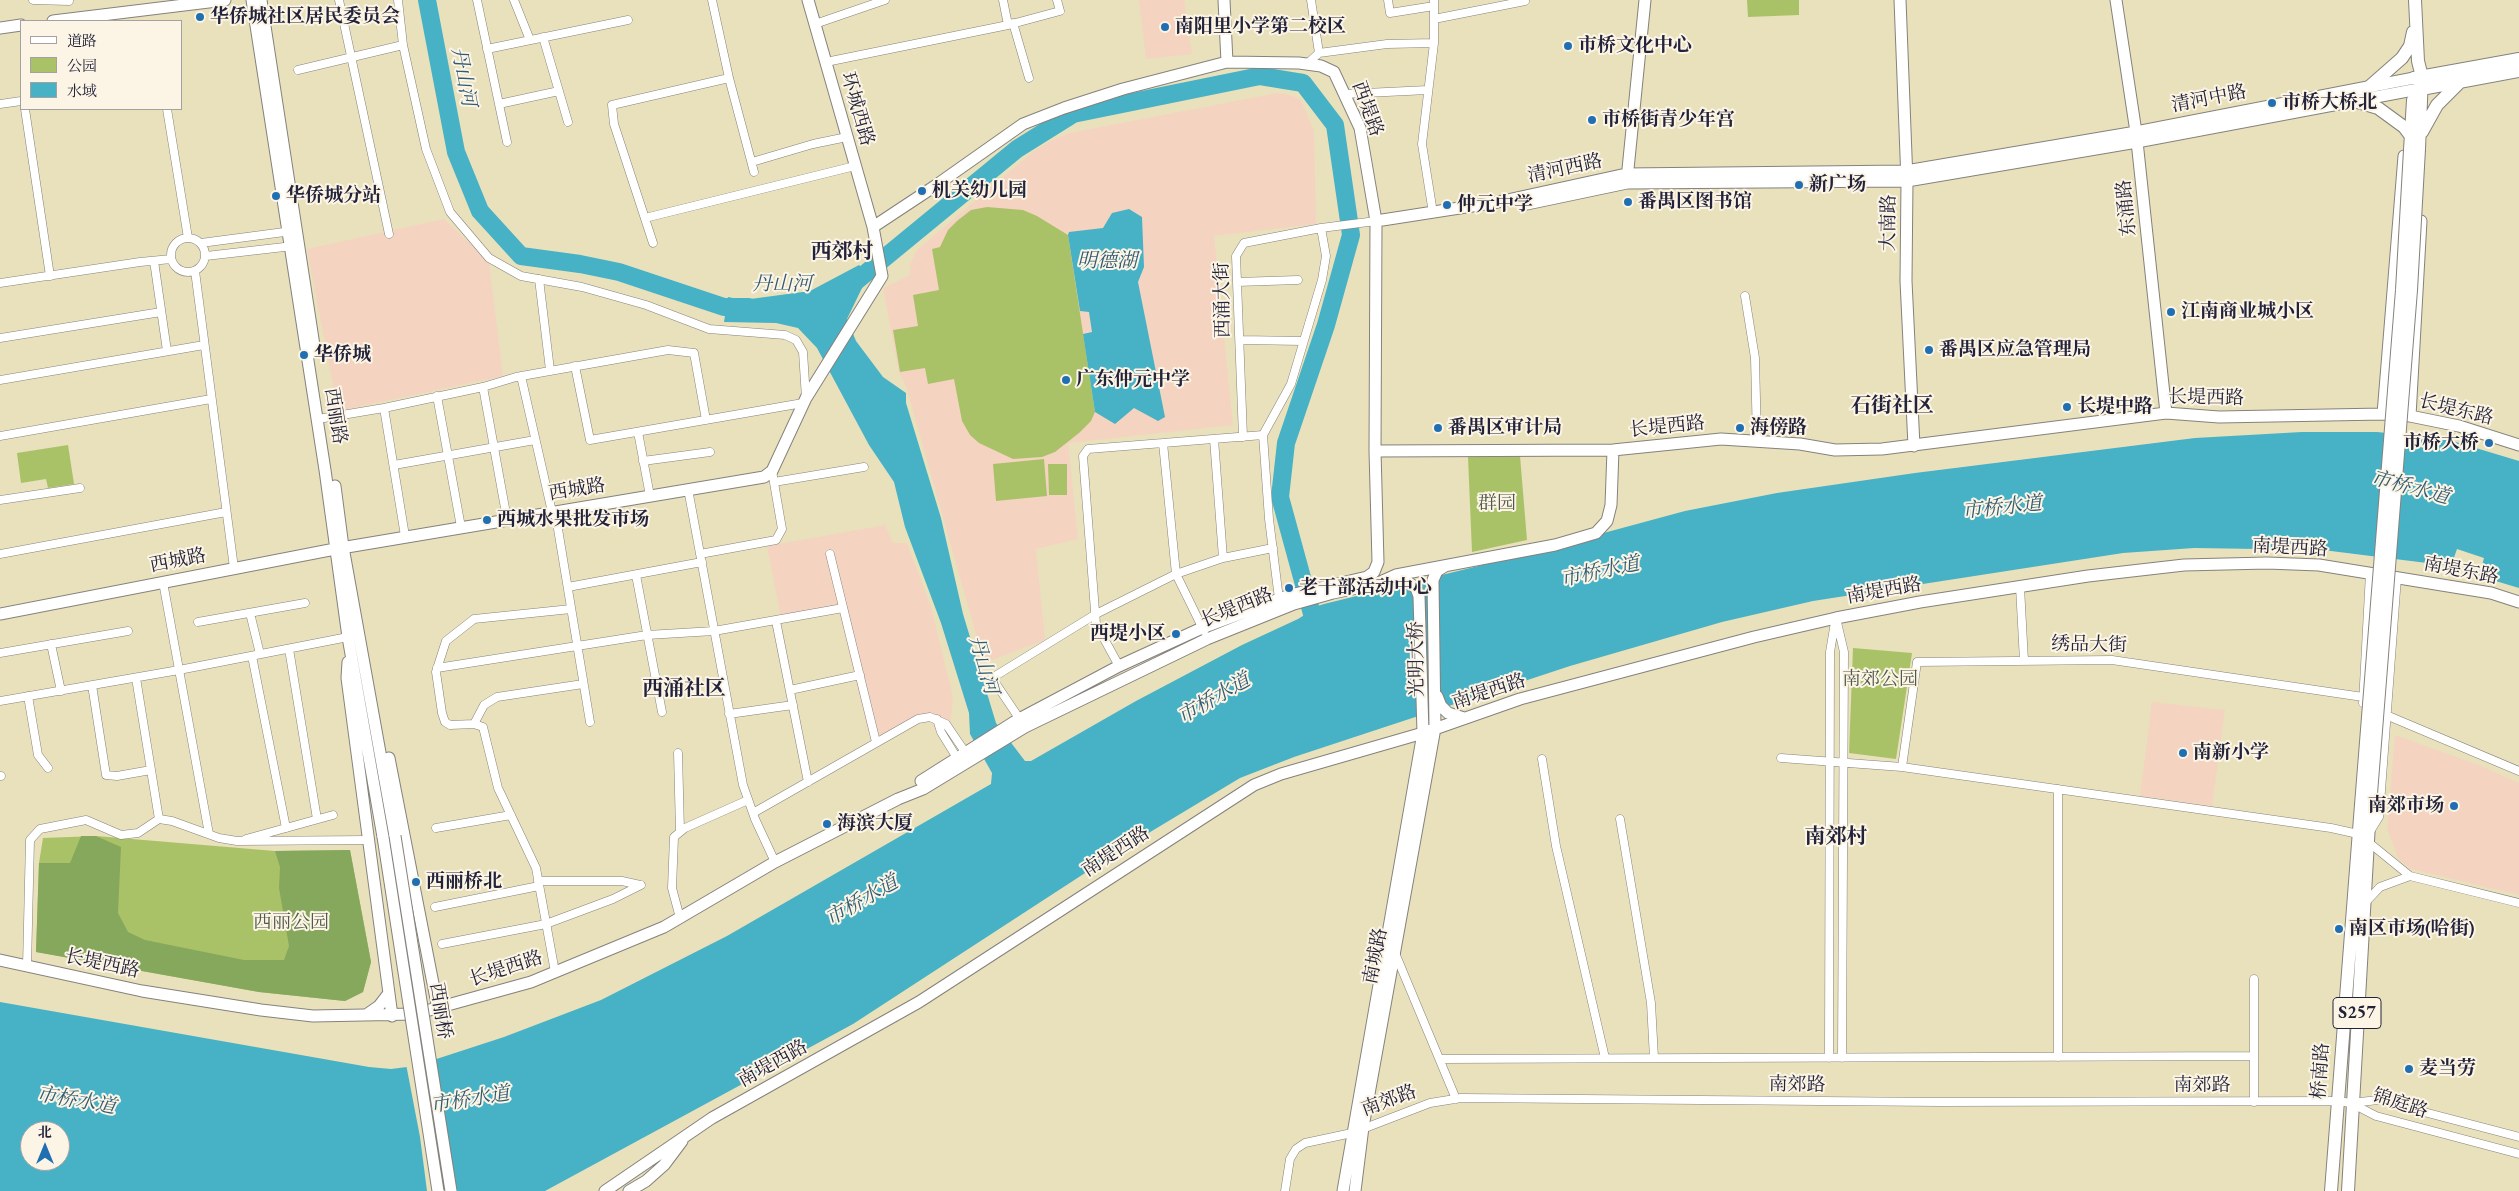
<!DOCTYPE html>
<html>
<head>
<meta charset="utf-8">
<style>
	body { margin:0 }
	#map { position:relative; width:2519px; height:1191px; overflow:hidden; background:#e8e1bc; font-family:"EB Garamond","Noto Serif SC",serif }
	canvas { display:block }
	.legend { position:absolute; left:20px; top:20px; width:162px; height:90px; box-sizing:border-box; background:#fcf5e5; border:1px solid #a5a1a1; margin:0; padding:6px 9px; list-style:none; font-size:15px; color:#22223b }
	.legend li { display:flex; align-items:center; gap:10px; height:25px }
	.legend b { width:25px; border:1px solid #a5a1a1 }
	.north { position:absolute; left:20px; top:1121px; width:50px; height:50px; box-sizing:border-box; background:#fcf5e5; border:1px solid #a5a1a1; border-radius:50%; rotate:0deg; font-size:14px; font-weight:700; line-height:20px; text-align:center; color:#22223b }
	.north::after { content:''; display:block; margin:auto; width:18px; height:22px; background:#1f6fb2; clip-path:polygon(50% 0,100% 100%,50% 72%,0 100%) }
</style>
</head>
<body>
<div id="map">
<canvas width="2519" height="1191"></canvas>
<ul class="legend">
<li><b style="height:6px;background:#fff"></b>道路</li>
<li><b style="height:14px;background:#a9c267"></b>公园</li>
<li><b style="height:14px;background:#47b1c6"></b>水域</li>
</ul>
<div class="north">北</div>
</div>
<script>
const ctx = document.querySelector('canvas').getContext('2d');
ctx.lineJoin = 'round';
function paint(path, color) { ctx.fillStyle = color; ctx.fill(path, 'evenodd'); }
const shape = rows => new Path2D(rows.map(r => 'M' + r).join(''));
function trace(path, color, width, dash) { ctx.strokeStyle = color; ctx.lineWidth = width; ctx.lineCap = dash ? 'butt' : 'round'; ctx.setLineDash(dash || []); ctx.stroke(path); }
function drawText(font, color, halo, rows, align = 'center') {
  ctx.font = font + ' "EB Garamond","Noto Serif SC",serif'; ctx.lineWidth = 4; ctx.setLineDash([]); ctx.textBaseline = 'middle'; ctx.strokeStyle = halo; ctx.fillStyle = color; for (const [text, x, y, turn = 0] of rows) {
    ctx.save(); ctx.translate(x, y); ctx.rotate((+turn || 0) * Math.PI / 180); ctx.textAlign = isNaN(turn) ? turn : align; if (halo) ctx.strokeText(text, 0, 0); ctx.fillText(text, 0, 0); ctx.restore();
  }
}
paint(shape([
	[1139,0,1184,0,1192,54,1146,59],
	[1277,93,1290,95,1301,100,1314,131,1316,224,1214,236,1233,425,1068,443,1078,539,1036,549,1045,640,984,663,906,386,899,373,883,288,910,275,910,265,917,250,1035,150,1052,140,1070,133],
	[444,219,489,262,503,376,338,411,307,249],
	[885,525,893,543,907,543,931,607,953,697,948,746,926,716,878,740,868,731,839,612,781,618,767,546],
	[2152,702,2225,710,2212,806,2140,796],
	[2395,735,2479,765,2519,783,2519,895,2411,869,2399,860,2387,829]
]), '#f5d3c1');
paint(shape([
	[1747,0,1799,0,1799,15,1748,17],
	[987,207,1023,210,1037,216,1068,235,1095,412,1091,421,1079,433,1055,452,1042,457,1013,459,979,443,970,435,962,421,954,379,928,384,925,368,900,372,893,330,918,326,913,295,939,290,932,249,940,247,948,230,957,221,971,210],
	[68,445,74,484,48,488,46,479,21,483,17,453],
	[1520,456,1527,540,1472,552,1468,457],
	[1044,459,1047,496,996,501,993,464],
	[1048,464,1067,464,1067,495,1049,495],
	[1853,648,1912,653,1896,759,1849,753],
	[96,836,275,851,350,850,371,962,363,992,345,1001,259,992,36,952,39,863,43,838]
]), '#a9c267');
paint(shape([
	[81,836,96,836,121,847,118,913,128,932,145,940,244,960,284,960,289,946,279,888,280,867,275,851,350,850,371,962,363,992,345,1001,259,992,36,952,39,863,70,863]
]), '#86a85c');
paint(shape([
	[1129,209,1142,217,1144,267,1138,282,1165,417,1158,421,1134,408,1115,424,1095,412,1083,334,1092,332,1089,312,1080,311,1068,235,1069,232,1103,228,1112,213],
	[859,265,872,277,863,286,847,319,856,341,883,377,906,393,906,403,941,518,963,614,996,723,1025,761,1031,761,1136,701,1242,645,1298,619,1306,614,1305,610,1324,604,1515,557,1685,511,1777,493,1915,473,2195,438,2302,432,2377,432,2446,439,2519,461,2519,588,2479,576,2484,558,2457,549,2451,566,2323,550,2194,548,2123,553,1813,601,1722,622,1570,666,1294,757,1240,778,1122,849,853,1024,545,1191,0,1191,0,1002,369,1067,391,1069,415,1066,504,1037,601,1000,727,936,991,784,992,773,970,734,969,713,941,623,905,527,894,482,869,445,817,348,798,328,776,323,724,322,728,297,743,300,810,291],
	[30,1131,60,1131,60,1161,30,1161]
]), '#47b1c6');
paint(shape([
	[434,1057,454,1191,427,1191,420,1137,406,1064]
]), '#e8e1bc');
trace(shape([
	[427,0,456,152,480,211,521,256,580,264,619,272,724,307,749,307],
	[849,287,1017,149,1073,114,1260,76,1303,83,1335,125,1351,235,1326,325,1286,443,1280,497,1312,614,1323,626]
]), '#47b1c6', 18);
const street = shape([
	[33,0,69,1],
	[339,0,389,234],
	[398,0,403,45,426,149,450,212,489,258,521,276,582,287,646,305,709,329,785,335,796,340,803,352,806,398],
	[477,0,507,142],
	[514,0,530,40],
	[712,0,729,78,754,172],
	[1003,0,1008,25],
	[1311,0,1319,53],
	[1388,0,1390,13,1434,6],
	[1434,19,1525,1],
	[1013,23,1029,78],
	[815,24,885,0],
	[543,37,568,122],
	[487,49,628,20],
	[826,62,1008,25,1060,11,1057,0],
	[1307,64,1319,53,1387,44,1434,43],
	[298,70,403,45],
	[1345,94,1428,90],
	[0,104,21,101],
	[499,104,559,91],
	[25,109,50,276],
	[167,109,188,238],
	[752,162,813,144,847,137],
	[1433,213,1422,144,1434,43,1434,0],
	[645,218,855,166],
	'171 255a17 17 0 1 1 34 0a17 17 0 1 1-34 0Z',
	[201,243,292,231],
	[653,243,614,124,612,105,729,78],
	[206,256,293,246],
	[154,261,167,351],
	[195,271,234,568],
	[539,279,550,370],
	[1237,282,1298,280],
	[0,283,140,262,171,259],
	[1745,296,1755,358,1757,441],
	[0,338,161,312],
	[1240,340,1303,341],
	[575,366,590,440,803,403],
	[521,376,552,512],
	[0,380,204,345],
	[483,387,507,519],
	[437,396,461,527],
	[384,408,483,387,516,377,668,350,694,353,706,420],
	[318,419,384,408,405,536],
	[638,432,650,496],
	[0,436,211,399],
	[1243,437,1236,256,1244,243,1321,228,1376,221],
	[1214,439,1223,558],
	[1163,443,1176,574,1204,631],
	[643,461,710,452],
	[394,465,535,440],
	[774,482,864,467],
	[688,489,743,785,755,819,775,862],
	[0,500,80,488],
	[555,511,590,722],
	[0,554,226,512],
	[700,554,776,540,782,529,772,471],
	[830,554,876,742],
	[636,575,662,712],
	[163,582,209,834],
	[568,587,702,562],
	[2020,587,2024,661],
	[1279,599,1269,519,1263,435,1291,384,1322,280,1326,256,1321,228],
	[250,613,260,654],
	[1836,618,1844,652,1842,1058],
	[776,621,808,782],
	[198,622,305,603],
	[51,644,61,691],
	[289,649,317,819],
	[0,653,128,631],
	[252,656,286,828],
	[1119,666,1096,624,1083,456,1088,449,1263,435],
	[437,668,647,635,714,631,843,608],
	[136,678,159,819],
	[92,685,106,775,117,776,151,770],
	[790,690,860,675],
	[28,696,38,755,48,768],
	[0,701,179,670,348,637],
	[2363,703,2370,573],
	[729,714,793,705],
	[2386,715,2519,771],
	[937,719,941,732,957,758],
	[1021,721,992,678,1096,614,1176,574,1223,558,1273,548],
	[474,724,484,705,497,697,583,684],
	[678,753,680,831],
	[1781,758,1902,767,2331,828,2358,834,2358,832],
	[1542,759,1556,846,1605,1058],
	[1902,767,1917,662,2112,660,2363,697],
	[0,776,1,776],
	[2058,789,2058,1057],
	[753,813,918,719,930,717,946,724,965,752],
	[1620,819,1651,1003,1654,1058],
	[436,828,511,815],
	[2371,830,2379,817,2397,577],
	[246,839,333,815],
	[2367,841,2410,876,2519,903],
	[538,881,622,881,640,885],
	[2365,903,2380,887,2410,876],
	[435,907,539,886],
	[680,918,672,888,674,837,685,828,748,800],
	[442,944,546,924,613,899,641,885],
	[1395,953,1456,1099],
	[27,966,30,840,40,829,86,820,121,835,138,833,159,819,172,821,219,838,237,841,369,840],
	[555,972,536,868,498,788,483,727,474,724,450,725,445,722,442,713,436,672,446,641,474,619,571,609],
	[2254,979,2254,1102],
	[1829,1058,1830,652,1835,622],
	[1440,1059,2254,1056],
	[2351,1103,2376,1116,2519,1154],
	[1285,1191,1290,1159,1296,1149,1305,1143,1352,1133,1430,1103,1461,1098,1940,1102,2337,1101,2351,1103,2378,1100,2519,1137]
]);
const secondary = shape([
	[252,0,325,470,348,637,383,837],
	[261,0,315,352],
	[1224,0,1227,62],
	[1900,0,1907,181,1906,281,1914,446],
	[2116,0,2136,132,2166,413],
	[53,21,225,0],
	[0,28,21,25],
	[1627,179,1645,0],
	[1527,204,1627,183,1907,181,2137,142,2413,90],
	[1376,221,1498,202,1626,174,1906,171,2136,132,2414,78],
	[873,227,935,186,1023,124,1064,108,1123,89,1227,62,1299,63,1321,66,1334,72,1360,128,1376,221,1375,451,1378,562,1374,572,1367,577,1290,595,1202,628,1119,666,1019,719,921,781],
	[2383,414,2404,156],
	[2410,416,2421,221],
	[1375,451,1613,450,1721,439,1800,444,1835,450,1882,449,2166,413,2219,417,2383,414,2410,416,2459,426,2519,445],
	[335,486,343,547,395,836],
	[0,614,335,549,764,477,772,471,806,398,882,276,873,227,808,0],
	[348,662,347,678,392,1016],
	[1437,696,1441,706,1448,713,1464,718],
	[389,758,438,1009],
	[0,960,142,991,261,1010,313,1016,415,1014,531,982,664,927,775,862,898,799,923,789,1025,727,1207,639,1294,604,1333,593,1376,584,1396,575,1555,545,1596,533,1607,521,1611,505,1613,450],
	[366,1015,379,1006,389,993],
	[605,1191,712,1118,919,1002,1254,785,1281,774,1423,733,1520,699,1754,637,1836,618,1920,602,2088,576,2184,565,2267,563,2319,565,2491,593,2519,602],
	[629,1191,646,1181,664,1165,682,1141],
	[1343,1191,1423,733,1419,596,1416,588,1405,580,1391,581],
	[1355,1191,1363,1127,1435,728,1433,580,1437,571,1445,566]
]);
const primary = shape([
	[2415,0,2418,61,2422,77,2419,149],
	[2414,78,2519,59],
	[2369,87,2402,58,2410,46,2413,32],
	[2416,90,2519,71],
	[2354,101,2378,108,2404,127,2410,135],
	[2422,132,2437,105,2461,81],
	[2410,150,2413,100],
	[2331,1191,2361,805],
	[2348,1191,2370,806]
]);
trace(street, '#85827c', 9);
trace(secondary, '#85827c', 13);
trace(primary, '#85827c', 14);
trace(street, '#fff', 8);
trace(secondary, '#fff', 11);
trace(primary, '#fff', 12);
const secondaryBridge = shape([
	[395,836,451,1191],
	[383,837,438,1191]
]);
const primaryBridge = shape([
	[2361,805,2402,290,2410,150],
	[2370,806,2411,290,2419,149]
]);
trace(secondaryBridge, '#85827c', 13, []);
trace(primaryBridge, '#85827c', 14, []);
trace(secondaryBridge, '#fff', 11);
trace(primaryBridge, '#fff', 12);
for (const [x, y, r, color] of [
	[200,17,5,"#1f6fb2"],
	[1165,27,5,"#1f6fb2"],
	[1568,46,5,"#1f6fb2"],
	[2272,103,5,"#1f6fb2"],
	[1592,120,5,"#1f6fb2"],
	[1799,185,5,"#1f6fb2"],
	[922,191,5,"#1f6fb2"],
	[276,196,5,"#1f6fb2"],
	[1628,202,5,"#1f6fb2"],
	[1447,205,5,"#1f6fb2"],
	[2171,312,5,"#1f6fb2"],
	[1929,350,5,"#1f6fb2"],
	[304,355,5,"#1f6fb2"],
	[1066,380,5,"#1f6fb2"],
	[2067,407,5,"#1f6fb2"],
	[1438,428,5,"#1f6fb2"],
	[1740,428,5,"#1f6fb2"],
	[2489,443,5,"#1f6fb2"],
	[487,520,5,"#1f6fb2"],
	[1289,588,5,"#1f6fb2"],
	[1176,634,5,"#1f6fb2"],
	[2183,753,5,"#1f6fb2"],
	[2454,806,5,"#1f6fb2"],
	[827,824,5,"#1f6fb2"],
	[416,882,5,"#1f6fb2"],
	[2339,929,5,"#1f6fb2"],
	[2409,1069,5,"#1f6fb2"]
]) { const dot = new Path2D(); dot.arc(x, y, r, 0, 2 * Math.PI); ctx.fillStyle = color; ctx.fill(dot); trace(dot, '#fcf5e5', 2); }
for (const [x, y, w] of [
	[2357,1013,48]
]) { const box = new Path2D(); box.roundRect(x - w / 2, y - 15.5, w, 31, 4); ctx.fillStyle = '#fcf5e5'; ctx.fill(box); trace(box, '#22223b', 1); }
drawText('bold 18px', '#22223b', null, [
	["S257",2357,1013]
]);
drawText('bold 19px', '#22223b', '#fcf5e5', [
	["华侨城社区居民委员会",210,17],
	["南阳里小学第二校区",1175,27],
	["市桥文化中心",1578,46],
	["市桥大桥北",2282,103],
	["市桥街青少年宫",1602,120],
	["新广场",1809,185],
	["机关幼儿园",932,191],
	["华侨城分站",286,196],
	["番禺区图书馆",1638,202],
	["仲元中学",1457,205],
	["江南商业城小区",2181,312],
	["番禺区应急管理局",1939,350],
	["华侨城",314,355],
	["广东仲元中学",1076,380],
	["长堤中路",2077,407],
	["番禺区审计局",1448,428],
	["海傍路",1750,428],
	["市桥大桥",2479,443,"right"],
	["西城水果批发市场",497,520],
	["老干部活动中心",1299,588],
	["西堤小区",1166,634,"right"],
	["南新小学",2193,753],
	["南郊市场",2444,806,"right"],
	["海滨大厦",837,824],
	["西丽桥北",426,882],
	["南区市场(哈街)",2349,929],
	["麦当劳",2419,1069]
], 'left');
drawText('19px', '#22223b', '#fcf5e5', [
	["清河中路",2209,99,-11],
	["环城西路",857,109,74],
	["西堤路",1367,109,70],
	["清河西路",1565,169,-12],
	["东涌路",2127,208,-96],
	["大南路",1889,223,-89],
	["西涌大街",1223,300,-91],
	["长堤西路",2206,398,1],
	["长堤东路",2456,410,14],
	["西丽路",335,416,81],
	["长堤西路",1667,427,-6],
	["西城路",577,490,-9],
	["南堤西路",2290,548,3],
	["西城路",178,561,-11],
	["南堤东路",2461,571,11],
	["南堤西路",1884,591,-10],
	["长堤西路",1237,608,-22],
	["绣品大街",2089,645,1],
	["光明大桥",1417,659,-91],
	["南堤西路",1489,692,-18],
	["南堤西路",1116,852,-33],
	["南城路",1376,956,-79],
	["长堤西路",102,964,12],
	["长堤西路",506,969,-18],
	["西丽桥",440,1011,81],
	["南堤西路",773,1064,-29],
	["桥南路",2321,1071,-86],
	["南郊路",1797,1085,1],
	["南郊路",2202,1086],
	["南郊路",1389,1101,-20],
	["锦庭路",2400,1104,18]
]);
drawText('19px', '#515a4a', '#fcf5e5', [
	["群园",1497,504],
	["南郊公园",1880,680],
	["西丽公园",291,923]
]);
drawText('italic 20px', '#315b73', '#fcf5e5', [
	["丹山河",463,77,79],
	["明德湖",1107,262],
	["丹山河",782,285],
	["市桥水道",2410,488,15],
	["市桥水道",2002,508,-6],
	["市桥水道",1600,572,-12],
	["丹山河",983,665,74],
	["市桥水道",1214,699,-30],
	["市桥水道",862,901,-30],
	["市桥水道",470,1100,-9],
	["市桥水道",76,1101,10]
]);
drawText('bold 21px', '#22223b', '#fcf5e5', [
	["西郊村",842,252],
	["石街社区",1892,406],
	["西涌社区",684,689],
	["南郊村",1836,837]
]);
</script>
</body>
</html>
